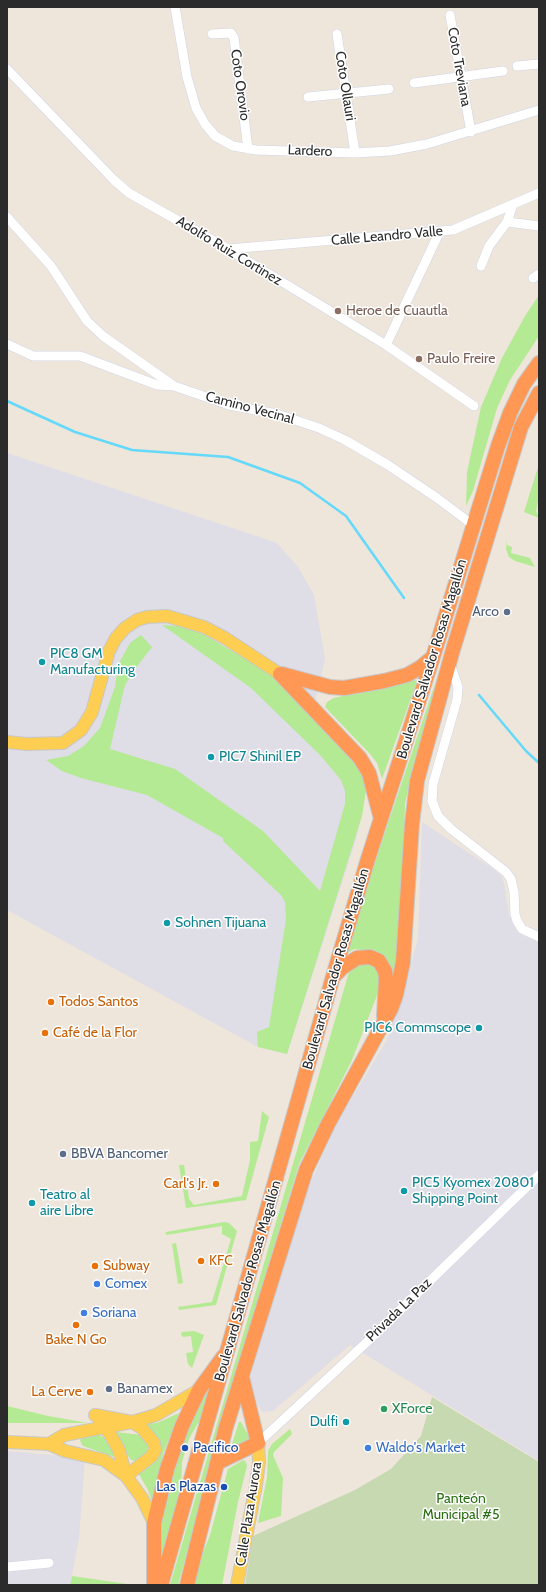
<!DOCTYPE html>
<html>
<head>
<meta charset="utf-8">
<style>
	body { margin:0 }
	#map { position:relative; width:546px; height:1592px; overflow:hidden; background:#eee5db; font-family:Cabin,sans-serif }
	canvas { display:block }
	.frame { position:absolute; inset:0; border:8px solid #2b2b2b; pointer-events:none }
</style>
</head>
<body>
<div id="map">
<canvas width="546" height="1592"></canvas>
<div class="frame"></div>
</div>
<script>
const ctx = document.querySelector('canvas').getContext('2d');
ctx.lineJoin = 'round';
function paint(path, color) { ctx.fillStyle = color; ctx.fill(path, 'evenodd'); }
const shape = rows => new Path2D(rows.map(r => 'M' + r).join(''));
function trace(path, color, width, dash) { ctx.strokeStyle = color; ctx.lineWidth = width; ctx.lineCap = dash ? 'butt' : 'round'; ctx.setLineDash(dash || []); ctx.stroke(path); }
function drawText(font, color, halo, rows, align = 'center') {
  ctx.font = font + ' Cabin,sans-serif'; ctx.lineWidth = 3; ctx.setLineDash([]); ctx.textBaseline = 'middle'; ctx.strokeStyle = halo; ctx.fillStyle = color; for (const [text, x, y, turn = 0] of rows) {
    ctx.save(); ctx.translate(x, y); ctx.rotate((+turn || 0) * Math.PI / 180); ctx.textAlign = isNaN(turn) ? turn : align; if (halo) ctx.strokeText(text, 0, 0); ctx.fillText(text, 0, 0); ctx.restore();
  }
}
paint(shape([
	[7,453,277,543,298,567,314,595,325,659,311,720,366,790,356,839,287,1054,258,1047,7,910],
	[422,822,493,869,501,876,504,883,509,916,521,935,539,941,539,1461,350,1345,273,1411,262,1412,248,1385,304,1198,338,1121,387,1040,406,981,418,939],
	[7,1451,85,1458,79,1538,70,1585,7,1585]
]), '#dfdde6');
paint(shape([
	[539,295,539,336,510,380,497,408,473,491,466,506,467,472,481,407,502,358,525,316],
	[539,464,539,497,536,511,539,518,524,512],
	[507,538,507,545,512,547,511,553,530,558,535,567,515,561,509,557,506,549],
	[162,625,179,626,201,633,268,672,291,692,360,768,366,790,362,816,287,1054,258,1047,257,1032,269,1027,286,919,285,902,281,895,223,841,223,838,147,795,81,778,62,771,46,760,68,756,84,746,100,728,115,687,118,665,130,643,141,635,152,647,138,665,125,685,110,749,175,769,263,831,320,891,345,804,345,791,341,780,320,755,251,688],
	[444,657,428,722,412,770,405,804,402,903,397,956,389,989,370,951,354,949,346,954,362,901],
	[412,679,417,681,382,779,377,763,370,754,325,707,327,702,334,698],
	[364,964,373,966,378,970,381,985,352,1060,299,1164,245,1342,178,1585,170,1585,349,972,356,965],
	[262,1111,269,1117,246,1200,186,1208,179,1165,184,1165,189,1199,194,1205,242,1196,250,1160,250,1142,258,1141],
	[224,1222,229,1223,237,1231,216,1305,179,1310,178,1307,212,1302,231,1239,222,1234,222,1226,166,1235,166,1232],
	[176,1243,183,1283,178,1284,172,1244],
	[194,1331,204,1335,192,1368,188,1364,186,1353,193,1352,191,1336,183,1337,181,1334,182,1332],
	[212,1380,202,1416,189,1439,182,1462,181,1492,155,1585,160,1516,183,1436],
	[7,1406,48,1416,88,1423,7,1423],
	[179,1413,163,1454,153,1505,148,1490,137,1471,159,1441,145,1424,157,1423],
	[239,1422,241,1422,251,1440,235,1445,232,1444],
	[290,1429,292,1434,274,1452,273,1455,283,1478,281,1516,258,1523,267,1477,268,1451,272,1444],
	[116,1432,141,1435,146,1440,148,1446,147,1453,136,1461,131,1460,115,1437],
	[98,1434,106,1439,117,1458,83,1446,81,1443,80,1440,84,1437],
	[243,1460,246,1462,247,1466,238,1502,222,1585,193,1585,198,1565,210,1535,228,1469],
	[72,1576,134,1585,70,1585]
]), '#b4ea93');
paint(shape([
	[432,1397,539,1462,539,1585,245,1585,253,1536,355,1490,391,1469,421,1436]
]), '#c6d9b1');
trace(shape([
	[7,401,75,432,132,450,228,457,300,483,346,516,404,598],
	[479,695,526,751,539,763]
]), '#65d9fa', 2.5);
const minor = shape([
	[175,7,187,77,196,108,205,124,215,136,233,146,256,150,355,153,390,151,427,144,539,110],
	[450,15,471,132],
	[212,34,231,33,234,38,248,149],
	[337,34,355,153],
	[517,66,539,64],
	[7,69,114,180,129,193,228,249,386,345,474,406],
	[414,83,503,71],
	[308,97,389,89],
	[7,217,51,266,87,321,103,336,174,386],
	[507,222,539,226],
	[228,249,453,230,539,193],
	[481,266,489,246,507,222,513,204],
	[533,278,539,274],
	[7,344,33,356,80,356,157,385,174,386,229,405,277,414,319,428,345,440,388,465,437,498,473,525],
	[386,345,440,231],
	[450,664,458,687,457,700,433,784,432,801,438,816,451,829,506,872,511,879,514,892,515,914,517,921,522,929,539,937],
	[258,1443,368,1341,539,1175],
	[7,1567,49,1563]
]);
const major = shape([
	[7,742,27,744,63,743,81,730,92,712,109,651,116,638,125,628,137,620,147,617,167,616,204,627,225,638,280,674],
	[95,1415,132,1422,142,1428,154,1443,155,1450,152,1456,126,1476],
	[100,1422,110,1434,119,1450,126,1476],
	[7,1442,49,1444,65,1451,104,1460,126,1476,142,1498,154,1523],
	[49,1444,64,1435,132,1422,156,1415,199,1390],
	[237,1585,256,1485,259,1462,258,1443]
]);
const highway = shape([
	[280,674,360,758,369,773,381,819],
	[282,674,330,687,344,688,384,681,407,675,421,667,433,657],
	[334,976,343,967,357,958,370,957,379,961,385,971,386,978,384,1016],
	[217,1463,258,1443,242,1377],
	[154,1585,154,1523,167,1469,182,1426,199,1390,223,1357],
	[161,1585,332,980,367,862,433,657,498,446,510,413,524,384,539,363],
	[187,1585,226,1427,306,1170,328,1124,391,1009,396,995,403,962,412,824,417,781,452,653,521,427,539,393]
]);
trace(minor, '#d0d5e5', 10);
trace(major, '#c8c8c8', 14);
trace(highway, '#c8c8c8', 16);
trace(minor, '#fff', 9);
trace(major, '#fdce51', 12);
trace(highway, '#ff9755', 14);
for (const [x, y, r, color] of [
	[338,311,4,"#8d6e63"],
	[419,359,4,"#8d6e63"],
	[507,612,4,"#5c6f8a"],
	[42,662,4,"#0f9aa8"],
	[211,757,4,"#0f9aa8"],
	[167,923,4,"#0f9aa8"],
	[51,1002,4,"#e8710a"],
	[479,1028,4,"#0f9aa8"],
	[45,1033,4,"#e8710a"],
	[63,1154,4,"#5c6f8a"],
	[216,1184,4,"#e8710a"],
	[404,1191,4,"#0f9aa8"],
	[32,1203,4,"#0f9aa8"],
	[201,1261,4,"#e8710a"],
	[95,1266,4,"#e8710a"],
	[97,1284,4,"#3f7fe0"],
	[84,1313,4,"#3f7fe0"],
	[76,1325,4,"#e8710a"],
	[109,1389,4,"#5c6f8a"],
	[90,1392,4,"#e8710a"],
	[384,1409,4,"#2e9e5b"],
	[346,1422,4,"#0f9aa8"],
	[185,1448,4,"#1a4fb4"],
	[368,1448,4,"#3f7fe0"],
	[224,1487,4,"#1a4fb4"]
]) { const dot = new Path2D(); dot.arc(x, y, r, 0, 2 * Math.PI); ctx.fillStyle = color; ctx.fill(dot); trace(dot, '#fff', 1.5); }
drawText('14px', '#2b2b2b', '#fff', [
	["Coto Treviana",459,67,80],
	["Coto Orovio",240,85,82],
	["Coto Ollauri",345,86,81],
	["Lardero",310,151,2],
	["Calle Leandro Valle",387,236,-5],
	["Adolfo Ruiz Cortinez",229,251,31],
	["Camino Vecinal",250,408,15],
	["Boulevard Salvador Rosas Magallón",432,659,-73],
	["Boulevard Salvador Rosas Magallón",336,969,-74],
	["Boulevard Salvador Rosas Magallón",248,1281,-74],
	["Privada La Paz",399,1310,-44],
	["Calle Plaza Aurora",249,1514,-81]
]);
drawText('14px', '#785e54', '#fff', [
	["Heroe de Cuautla",346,311],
	["Paulo Freire",427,359]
], 'left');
drawText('14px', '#4e5e75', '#fff', [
	["Arco",499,612,"right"],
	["BBVA Bancomer",71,1154],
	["Banamex",117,1389]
], 'left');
drawText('14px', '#0d838f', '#fff', [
	["PIC8 GM",50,654],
	["Manufacturing",50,670],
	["PIC7 Shinil EP",219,757],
	["Sohnen Tijuana",175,923],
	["PIC6 Commscope",471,1028,"right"],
	["PIC5 Kyomex 20801",412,1183],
	["Shipping Point",412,1199],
	["Teatro al",40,1195],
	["aire Libre",40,1211],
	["Dulfi",338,1422,"right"]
], 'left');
drawText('14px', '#c56008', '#fff', [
	["Todos Santos",59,1002],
	["Café de la Flor",53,1033],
	["Carl's Jr.",208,1184,"right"],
	["KFC",209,1261],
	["Subway",103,1266],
	["Bake N Go",76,1340,"center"],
	["La Cerve",82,1392,"right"]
], 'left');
drawText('14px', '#366cbe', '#fff', [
	["Comex",105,1284],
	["Soriana",92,1313],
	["Waldo's Market",376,1448]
], 'left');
drawText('14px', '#27864d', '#fff', [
	["XForce",392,1409]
], 'left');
drawText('14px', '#164399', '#fff', [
	["Pacifico",193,1448],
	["Las Plazas",216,1487,"right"]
], 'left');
drawText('14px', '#2a6f13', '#fff', [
	["Panteón",461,1499],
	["Municipal #5",461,1515]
]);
</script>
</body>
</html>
